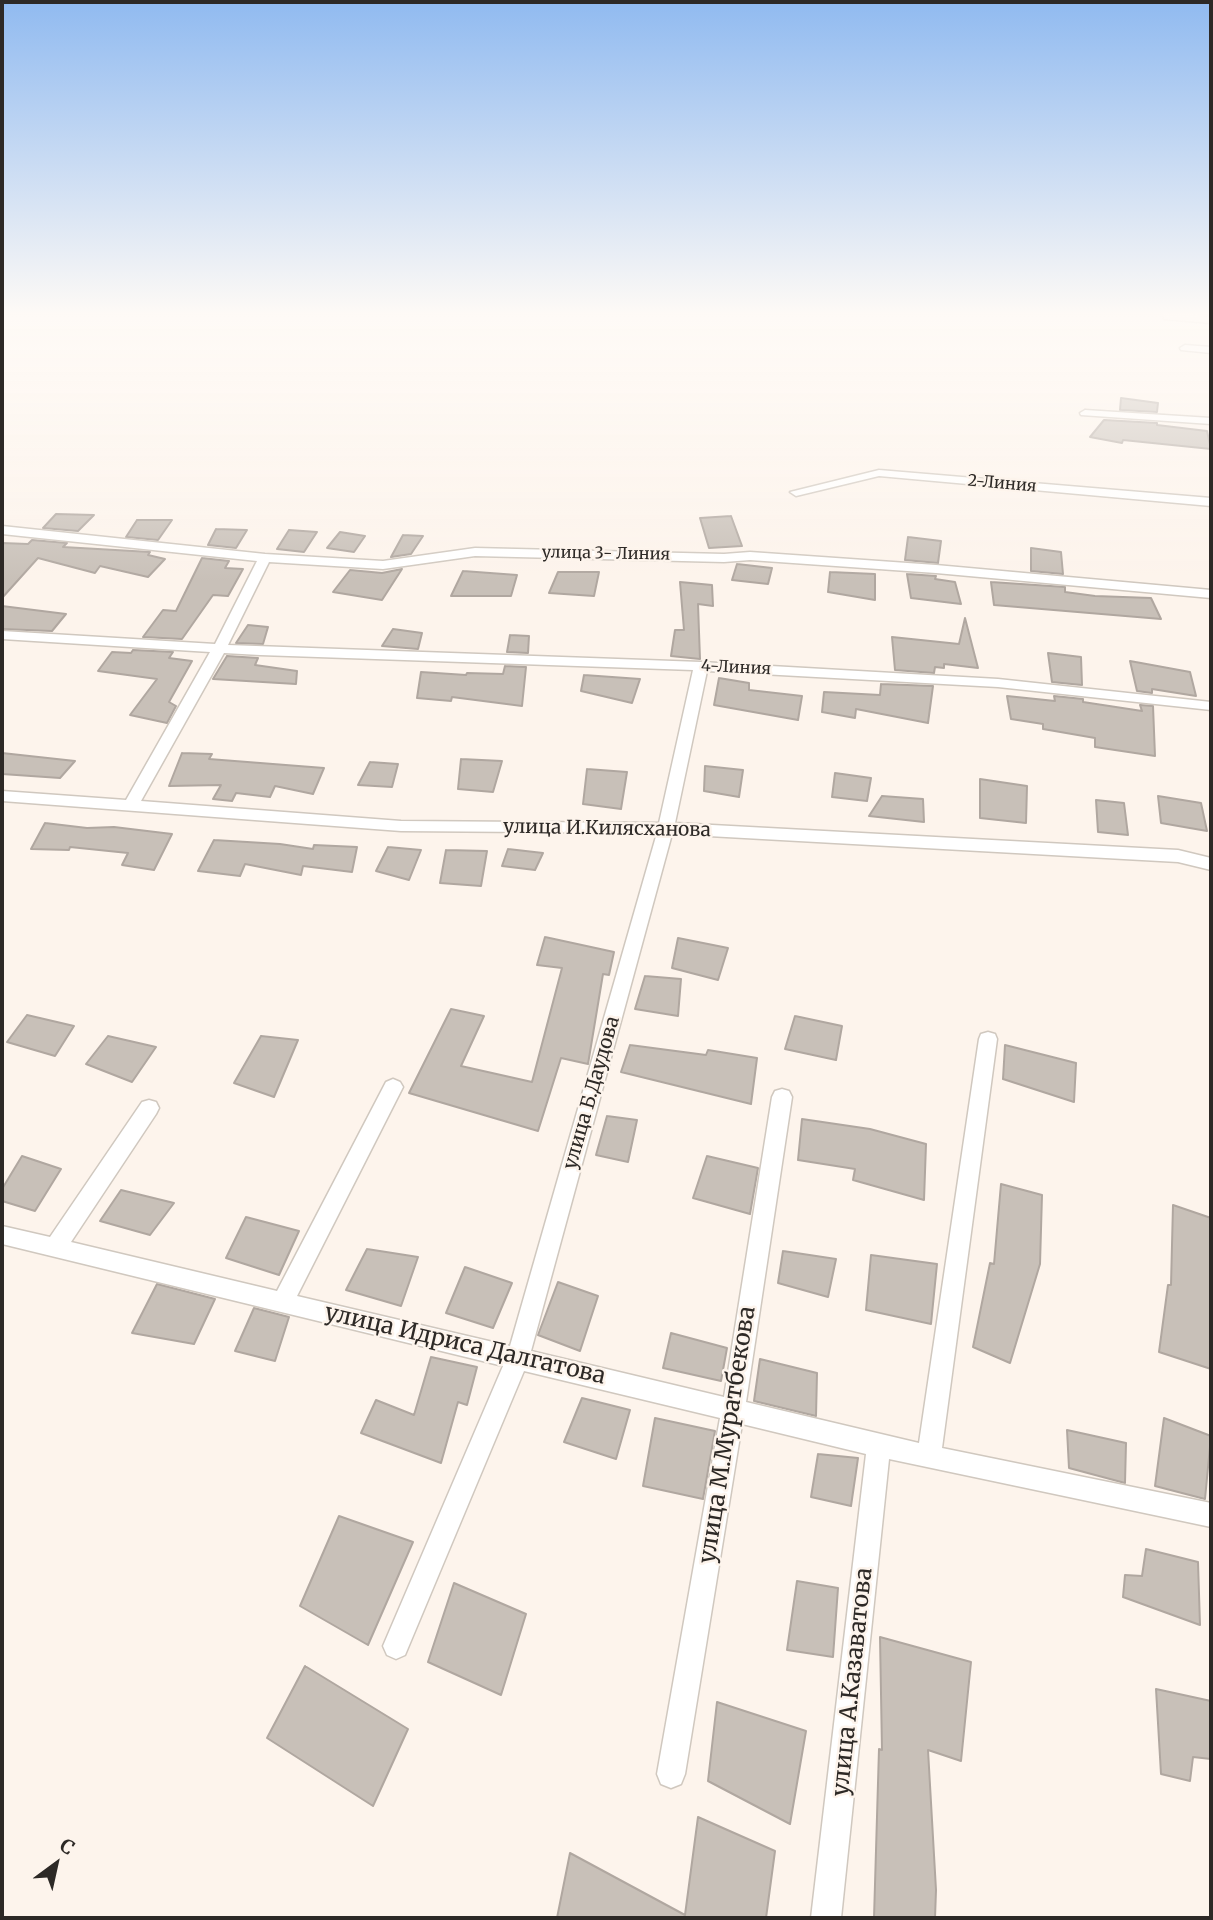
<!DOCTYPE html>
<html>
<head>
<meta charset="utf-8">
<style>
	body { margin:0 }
	#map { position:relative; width:1213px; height:1920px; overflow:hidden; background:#fdf4ec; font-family:Merriweather,serif }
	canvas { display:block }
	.frame { position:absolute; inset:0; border:4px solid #2d2926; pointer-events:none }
	.north { position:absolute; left:21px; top:1829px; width:70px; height:70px; -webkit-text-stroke:5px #fdf4ec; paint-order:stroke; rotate:33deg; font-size:19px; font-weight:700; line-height:28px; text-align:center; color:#2d2926 }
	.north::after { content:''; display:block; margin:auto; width:24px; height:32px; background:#2d2926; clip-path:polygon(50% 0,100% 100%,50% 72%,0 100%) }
</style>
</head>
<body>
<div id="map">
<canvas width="1213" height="1920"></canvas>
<div class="frame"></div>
<div class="north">С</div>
</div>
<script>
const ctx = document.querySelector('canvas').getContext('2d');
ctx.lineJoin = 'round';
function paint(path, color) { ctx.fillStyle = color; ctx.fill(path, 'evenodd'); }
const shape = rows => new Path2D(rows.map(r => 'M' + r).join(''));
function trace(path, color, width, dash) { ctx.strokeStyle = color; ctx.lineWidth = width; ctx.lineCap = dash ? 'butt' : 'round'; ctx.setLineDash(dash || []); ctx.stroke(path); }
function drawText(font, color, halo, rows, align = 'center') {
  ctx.font = font + ' Merriweather,serif'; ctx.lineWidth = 5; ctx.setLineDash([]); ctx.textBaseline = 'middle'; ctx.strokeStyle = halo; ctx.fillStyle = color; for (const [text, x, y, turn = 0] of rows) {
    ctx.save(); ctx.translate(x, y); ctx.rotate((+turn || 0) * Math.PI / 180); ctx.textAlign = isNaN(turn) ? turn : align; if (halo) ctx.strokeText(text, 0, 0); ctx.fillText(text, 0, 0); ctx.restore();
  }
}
const building = shape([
	[1121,398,1158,403,1157,412,1120,410,1121,398],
	[1104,420,1157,423,1157,425,1207,431,1211,449,1123,440,1122,443,1090,437,1104,420],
	[56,514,94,515,78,531,43,528,56,514],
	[731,516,742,546,709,548,700,518,731,516],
	[137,520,172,520,158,540,126,537,137,520],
	[216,529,247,530,236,548,208,545,216,529],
	[289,530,317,532,304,552,277,549,289,530],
	[340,532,365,536,354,552,327,548,340,532],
	[403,535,423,536,411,554,391,557,403,535],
	[908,537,941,541,938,563,905,560,908,537],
	[32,540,67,543,63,547,150,552,148,555,165,559,148,577,100,566,95,573,38,558,2,598,2,543,28,544,32,540],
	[1031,548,1061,552,1063,574,1031,571,1031,548],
	[202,558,229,561,225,568,243,569,228,596,213,595,182,639,143,637,163,610,176,611,202,558],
	[737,564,772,568,768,584,732,580,737,564],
	[402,569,382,600,333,592,350,570,382,573,402,569],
	[463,571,517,575,511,596,451,596,463,571],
	[558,572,599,572,594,596,549,593,558,572],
	[830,572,875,574,875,600,828,592,830,572],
	[907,574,936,576,935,579,955,582,961,604,911,598,907,574],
	[680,582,712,585,713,606,698,604,700,659,671,656,675,630,684,630,680,582],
	[991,582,1065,587,1065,592,1095,596,1151,598,1161,619,994,605,991,582],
	[2,606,66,614,52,631,2,629,2,606],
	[965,618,978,668,944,664,944,668,935,667,934,673,895,670,892,637,959,644,965,618],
	[248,625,268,627,263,644,236,643,248,625],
	[393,629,422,633,418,649,382,646,393,629],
	[510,635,529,636,528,653,507,652,510,635],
	[133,650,173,652,169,658,192,661,169,702,176,706,167,723,130,715,157,679,98,671,112,652,131,653,133,650],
	[1048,653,1081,657,1082,685,1052,682,1048,653],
	[227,656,258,658,255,665,297,671,296,684,213,679,227,656],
	[1130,661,1190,672,1196,696,1152,689,1152,693,1137,691,1130,661],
	[505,666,526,667,522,706,452,697,451,701,417,698,421,672,466,675,467,673,503,674,505,666],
	[584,675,640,679,632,703,581,691,584,675],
	[719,678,749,683,749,690,802,696,798,720,714,705,719,678],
	[881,684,933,686,928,723,856,709,855,718,822,712,824,692,880,695,881,684],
	[1007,696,1055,701,1054,696,1083,699,1083,702,1142,711,1140,705,1153,706,1155,756,1095,747,1095,738,1043,729,1043,724,1011,719,1007,696],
	[2,753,75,761,60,778,2,774,2,753],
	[182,753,212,754,209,759,324,768,313,794,275,786,270,797,236,793,232,801,213,799,221,785,169,786,182,753],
	[461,759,502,761,493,792,458,789,461,759],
	[370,762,398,764,392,787,358,785,370,762],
	[705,766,743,770,739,797,704,791,705,766],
	[587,769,627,772,621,809,583,804,587,769],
	[835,773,871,778,867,801,832,797,835,773],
	[980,779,1027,786,1026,823,980,818,980,779],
	[882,796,923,799,924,822,869,816,882,796],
	[1158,796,1201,803,1207,831,1161,823,1158,796],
	[1096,800,1124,803,1128,835,1098,832,1096,800],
	[45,823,87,828,114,827,172,834,154,870,122,865,128,853,70,847,69,850,31,849,45,823],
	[214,840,280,844,313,849,314,845,357,847,352,872,303,866,301,875,245,864,240,876,198,871,214,840],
	[388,847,421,850,409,880,376,871,388,847],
	[508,849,543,853,535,870,502,866,508,849],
	[446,850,487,851,481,886,440,883,446,850],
	[545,937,614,952,609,975,603,974,588,1064,561,1058,538,1131,409,1093,451,1009,484,1016,461,1066,532,1082,562,968,537,965,545,937],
	[678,938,728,948,718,980,672,968,678,938],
	[645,976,681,979,678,1016,635,1009,645,976],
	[27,1015,74,1026,55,1056,7,1042,27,1015],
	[795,1016,842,1026,836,1060,785,1049,795,1016],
	[108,1036,156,1047,132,1082,86,1064,108,1036],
	[261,1036,298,1040,274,1097,234,1083,261,1036],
	[630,1045,706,1055,708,1050,757,1058,751,1104,621,1072,630,1045],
	[1005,1045,1076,1063,1074,1102,1003,1079,1005,1045],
	[607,1116,637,1120,628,1162,596,1155,607,1116],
	[802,1119,870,1129,926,1144,924,1200,853,1180,855,1169,798,1160,802,1119],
	[22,1156,61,1169,35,1211,2,1201,2,1189,22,1156],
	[707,1156,758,1168,750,1214,693,1198,707,1156],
	[1001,1184,1042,1195,1040,1264,1010,1363,973,1347,990,1263,994,1264,1001,1184],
	[121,1190,174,1203,150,1235,100,1221,121,1190],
	[1173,1205,1211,1218,1211,1369,1159,1352,1168,1285,1171,1285,1173,1205],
	[246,1217,299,1231,279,1275,226,1258,246,1217],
	[367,1249,418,1257,401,1306,346,1290,367,1249],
	[783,1251,836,1259,828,1297,778,1283,783,1251],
	[871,1255,937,1264,931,1324,866,1310,871,1255],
	[465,1267,512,1283,493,1328,446,1313,465,1267],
	[558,1282,598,1296,580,1351,538,1335,558,1282],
	[157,1284,215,1299,194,1344,132,1333,157,1284],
	[254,1308,289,1317,275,1361,235,1351,254,1308],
	[671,1333,727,1348,721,1381,663,1368,671,1333],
	[431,1357,477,1367,467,1405,458,1402,441,1463,361,1433,376,1400,414,1415,431,1357],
	[760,1359,817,1373,816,1416,754,1401,760,1359],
	[582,1398,630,1410,616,1459,564,1442,582,1398],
	[655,1418,715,1431,703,1499,643,1486,655,1418],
	[1164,1418,1211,1436,1205,1499,1155,1486,1164,1418],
	[1067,1430,1126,1443,1125,1483,1069,1468,1067,1430],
	[818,1454,858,1458,851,1506,811,1497,818,1454],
	[339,1516,413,1542,368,1645,300,1606,339,1516],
	[1146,1549,1198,1562,1200,1625,1123,1597,1125,1575,1142,1576,1146,1549],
	[797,1581,838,1588,833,1657,787,1650,797,1581],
	[454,1583,526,1614,501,1695,428,1662,454,1583],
	[880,1637,971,1662,961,1761,928,1750,936,1890,935,1918,874,1918,879,1749,882,1750,880,1637],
	[305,1666,408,1729,373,1806,267,1738,305,1666],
	[1156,1689,1211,1701,1211,1759,1193,1757,1190,1781,1161,1774,1156,1689],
	[717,1702,806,1731,790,1824,708,1781,717,1702],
	[698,1817,775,1851,766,1918,557,1918,570,1853,685,1915,698,1817]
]);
paint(building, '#c8c0b8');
trace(building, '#b0a7a0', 2);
const minor = shape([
	[1167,314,1211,317,1211,323,1164,319,1164,315,1167,314],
	[1185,345,1211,347,1211,353,1181,350,1180,348,1185,345],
	[1085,410,1211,418,1211,424,1081,415,1080,413,1085,410],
	[879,470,1211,498,1211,506,879,476,796,496,790,492,879,470],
	[2,526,265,554,383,561,475,548,724,554,750,552,936,565,1211,590,1211,598,936,573,750,560,724,562,475,556,383,569,269,562,228,645,701,662,998,679,1211,702,1211,710,998,687,707,671,675,823,1178,850,1211,858,1211,870,1178,862,672,834,531,1351,724,1397,772,1097,775,1091,782,1089,789,1091,792,1097,746,1402,919,1443,979,1039,981,1034,988,1032,995,1034,997,1039,942,1448,1211,1503,1211,1527,889,1459,841,1918,811,1918,866,1454,742,1424,685,1774,681,1784,671,1788,661,1784,657,1774,720,1418,524,1371,405,1655,396,1659,387,1655,383,1646,503,1366,2,1244,2,1226,50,1237,142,1102,149,1100,156,1102,159,1108,156,1114,71,1242,277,1291,386,1082,393,1079,400,1082,403,1087,297,1296,510,1346,657,833,401,831,2,801,2,791,126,800,210,652,2,639,2,631,215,644,257,561,2,534,2,526],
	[224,653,260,655,693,670,659,823,401,821,141,801,224,653]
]);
trace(minor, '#d0c8bf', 3);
paint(minor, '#fff');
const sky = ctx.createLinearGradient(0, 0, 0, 582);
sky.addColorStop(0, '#90baf0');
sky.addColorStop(0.54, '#fefaf6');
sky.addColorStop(1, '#fefaf600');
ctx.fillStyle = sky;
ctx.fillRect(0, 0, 1213, 582);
drawText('16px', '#2d2926', '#fdf4ec', [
	["2-Линия",1002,484,5],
	["улица 3- Линия",606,554,1],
	["4-Линия",736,668,3]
]);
drawText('19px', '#2d2926', '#fdf4ec', [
	["улица И.Килясханова",607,829,1],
	["улица Б.Даудова",592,1093,-74]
]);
drawText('23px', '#2d2926', '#fdf4ec', [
	["улица Идриса Далгатова",465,1345,13],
	["улица М.Муратбекова",728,1435,-81],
	["улица А.Казаватова",853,1682,-84]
]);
</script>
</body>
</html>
